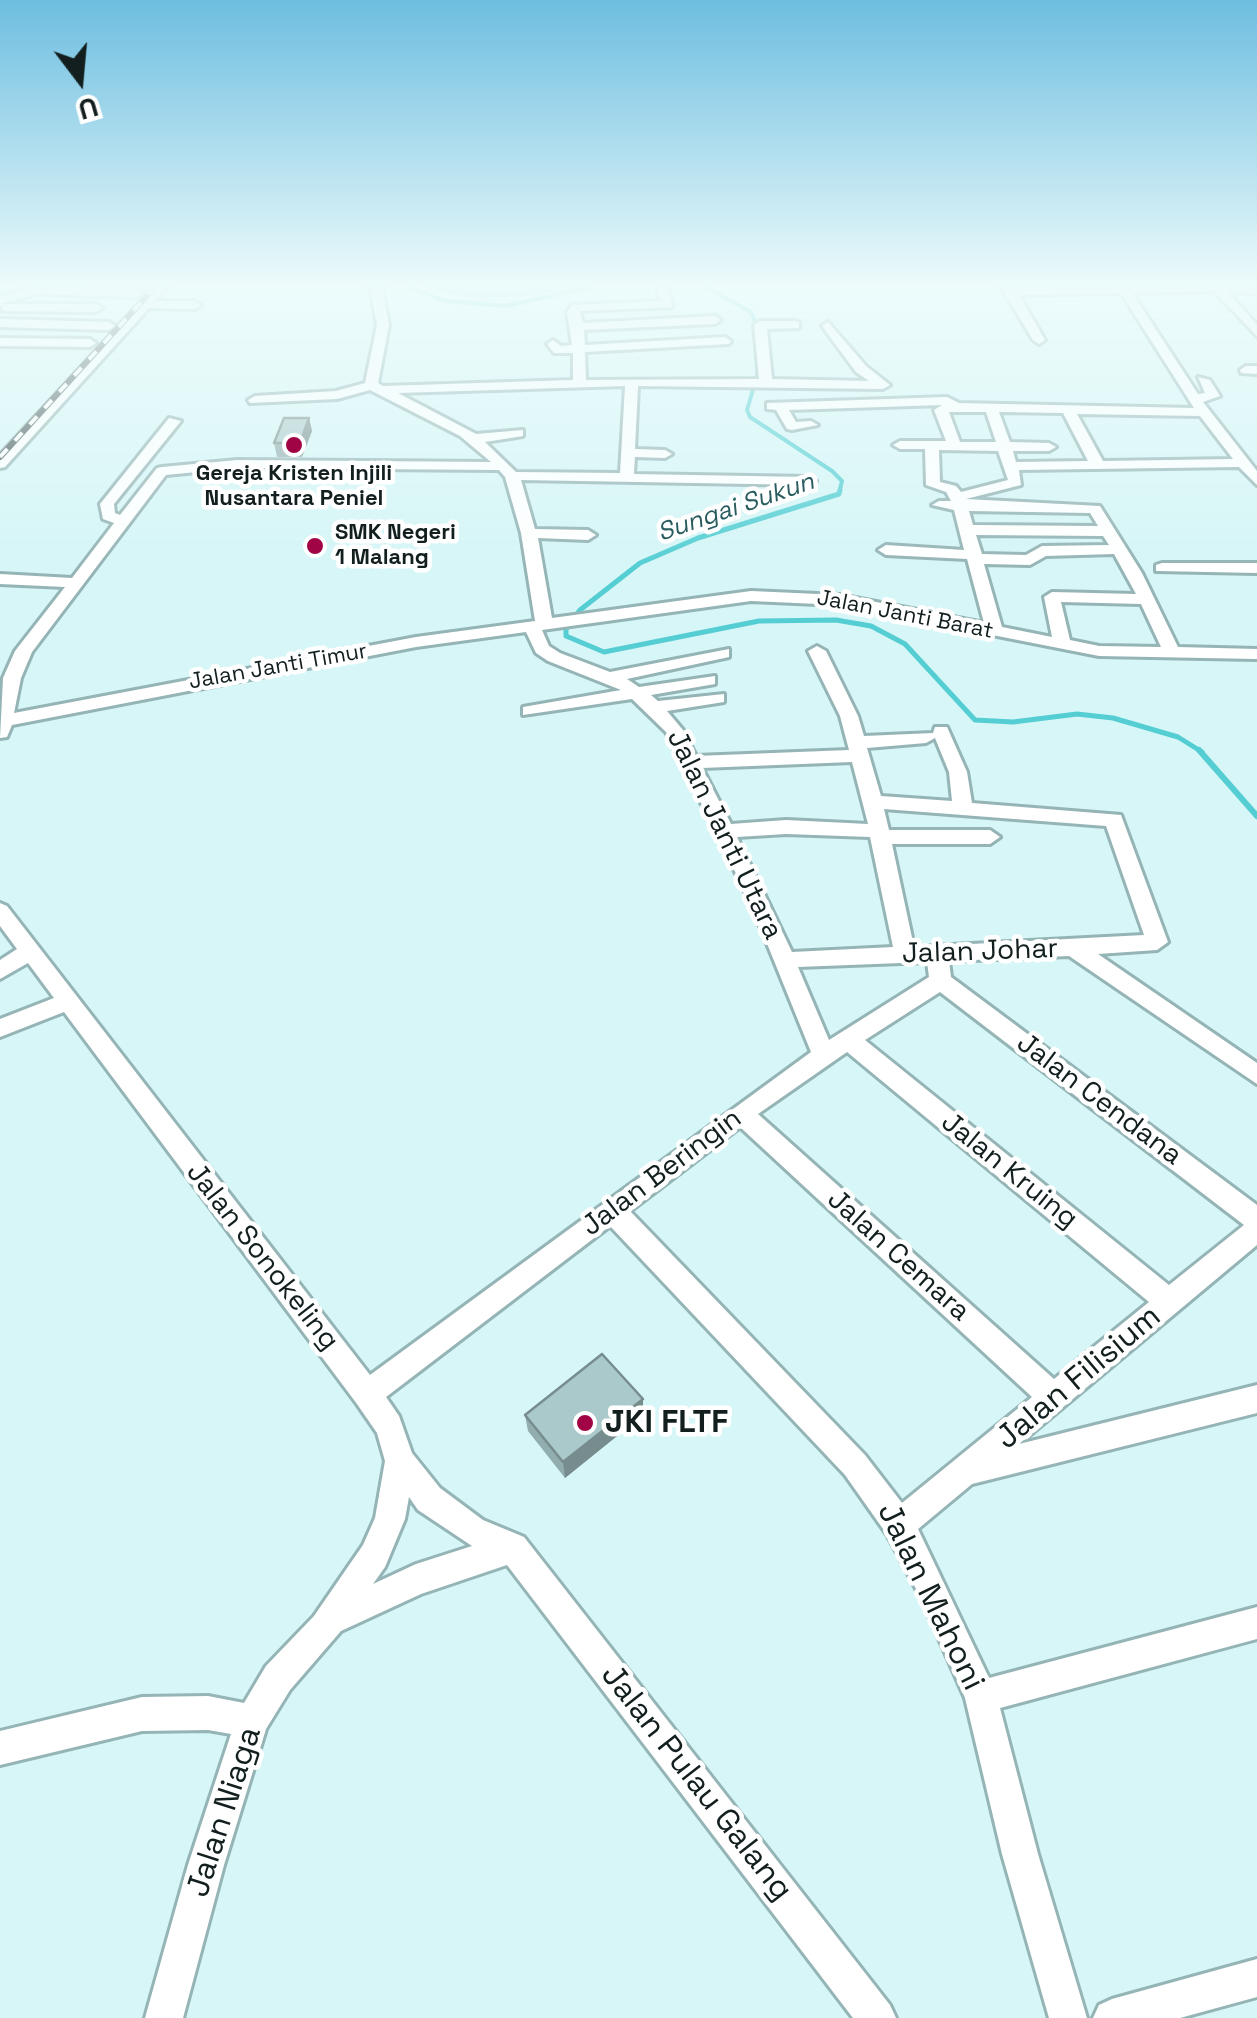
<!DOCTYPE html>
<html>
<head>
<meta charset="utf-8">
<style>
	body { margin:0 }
	#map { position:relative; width:1257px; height:2018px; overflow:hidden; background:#d6f6f7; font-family:"Space Grotesk",sans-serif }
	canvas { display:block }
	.north { position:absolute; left:30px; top:30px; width:100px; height:100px; -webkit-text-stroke:8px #fff; paint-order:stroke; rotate:164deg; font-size:28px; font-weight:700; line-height:40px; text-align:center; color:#131e1f }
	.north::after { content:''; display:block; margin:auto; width:35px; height:45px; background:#131e1f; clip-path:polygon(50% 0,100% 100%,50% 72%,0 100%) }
</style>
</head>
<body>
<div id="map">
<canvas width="1257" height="2018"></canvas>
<div class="north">U</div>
</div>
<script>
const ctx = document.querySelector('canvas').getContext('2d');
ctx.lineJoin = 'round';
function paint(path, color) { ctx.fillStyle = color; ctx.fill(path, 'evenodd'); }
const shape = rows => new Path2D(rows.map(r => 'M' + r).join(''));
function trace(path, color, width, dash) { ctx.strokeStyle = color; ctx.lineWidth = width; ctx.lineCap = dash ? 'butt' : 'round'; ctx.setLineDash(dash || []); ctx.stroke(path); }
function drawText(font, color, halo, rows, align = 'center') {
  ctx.font = font + ' "Space Grotesk",sans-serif'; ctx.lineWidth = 9; ctx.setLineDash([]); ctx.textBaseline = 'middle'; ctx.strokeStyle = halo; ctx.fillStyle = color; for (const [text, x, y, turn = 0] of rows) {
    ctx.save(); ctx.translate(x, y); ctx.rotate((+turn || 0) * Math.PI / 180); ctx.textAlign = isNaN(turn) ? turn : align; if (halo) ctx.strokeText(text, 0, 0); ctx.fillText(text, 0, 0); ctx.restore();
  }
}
paint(shape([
	[426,287,574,287,530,296,469,298]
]), '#88e9ed');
trace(shape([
	[410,287,445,301,506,306,590,287],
	[706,287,751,312,759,331],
	[759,369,747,410,750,417,832,471,842,481,839,493]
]), '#55ced3', 4);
trace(shape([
	[840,490,839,494,698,538,640,563,580,610,566,629,566,636,604,652,759,621,836,620,871,626,905,644,975,720,1013,722,1077,714,1113,718,1178,737,1202,752]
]), '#55ced3', 5);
trace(shape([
	[1199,750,1257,816]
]), '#55ced3', 6);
const minor = shape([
	[37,287,137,289,143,293,137,297,37,294,0,304,0,296,37,287],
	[155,287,167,287,155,301,195,301,201,305,195,309,149,308,5,467,0,468,0,455,155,287],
	[370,287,382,287,389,325,378,383,383,386,573,380,573,353,554,353,547,344,553,340,561,346,572,345,567,312,572,305,661,301,657,291,663,287,669,291,672,307,580,311,583,323,715,316,721,320,715,324,584,330,585,345,725,337,731,341,729,344,585,352,586,380,759,379,754,325,760,321,795,321,799,322,799,328,767,329,772,379,869,381,856,372,822,326,828,322,866,366,890,385,883,389,638,386,635,449,665,450,672,454,665,458,635,457,634,474,809,477,816,481,809,485,521,480,535,529,588,530,596,535,588,540,538,538,552,618,751,591,840,595,984,623,967,559,886,555,878,550,886,545,964,550,954,510,932,505,939,501,951,501,946,492,926,485,925,449,900,449,893,445,900,441,946,441,934,410,942,405,789,410,796,422,811,421,818,425,792,430,787,429,776,410,767,409,767,403,947,397,959,403,1194,408,1121,293,1019,295,1045,340,1039,344,1033,340,1001,287,1257,287,1257,294,1227,291,1257,325,1257,336,1214,291,1132,293,1198,394,1205,393,1198,377,1210,380,1220,396,1203,402,1257,471,1257,485,1239,467,1019,470,1021,485,966,499,1100,506,1142,573,1178,647,1257,649,1257,659,1099,656,840,605,751,601,542,630,549,646,560,653,610,672,729,649,729,657,627,679,639,687,715,676,715,684,651,695,658,701,724,694,724,702,667,711,683,730,696,756,849,750,840,716,808,651,817,646,826,651,858,716,864,736,933,733,935,727,947,727,967,772,972,803,1121,815,1168,942,1157,950,1098,954,1257,1063,1257,1084,1069,956,949,961,951,977,1257,1205,1257,1245,1019,1444,1257,1385,1257,1413,972,1484,918,1529,989,1678,1257,1607,1257,1639,1000,1708,1038,1854,1087,2018,1049,2018,1002,1854,965,1698,922,1600,888,1536,845,1475,610,1226,386,1397,399,1416,412,1453,440,1488,483,1520,524,1537,890,2005,896,2018,853,2018,507,1565,421,1594,341,1631,290,1690,266,1729,224,1865,183,2018,145,2018,188,1865,231,1734,208,1730,142,1731,0,1765,0,1731,142,1697,208,1696,244,1703,266,1666,314,1616,363,1545,375,1518,385,1461,377,1433,357,1404,64,1012,0,1037,0,1019,54,998,28,963,0,979,0,960,17,949,0,926,0,903,7,906,370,1375,811,1052,751,904,666,732,632,699,523,715,523,707,621,690,548,661,536,653,526,632,416,647,12,725,7,737,0,738,3,678,15,651,65,587,0,584,0,574,72,578,114,523,103,519,100,504,169,418,181,421,114,504,115,513,120,515,157,468,162,467,237,460,491,462,460,436,370,390,337,399,250,403,248,400,255,396,336,391,365,383,377,325,370,287],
	[625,386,620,473,516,472,485,442,523,436,523,430,476,434,398,393,625,386],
	[949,412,986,412,996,442,960,442,949,412],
	[999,412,1063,413,1088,461,1016,462,1013,451,1049,451,1056,447,1049,443,1010,442,999,412],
	[1077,414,1200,416,1233,459,1103,461,1077,414],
	[939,450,998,451,1008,480,961,492,956,486,940,482,939,450],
	[237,468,499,470,505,477,521,533,535,621,416,637,14,713,21,678,32,652,166,475,237,468],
	[969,511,1090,513,1098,526,973,525,969,511],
	[976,535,1103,536,1109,545,1042,546,1026,555,982,554,976,535],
	[1114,554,1136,594,1052,592,1044,597,1052,637,1002,627,984,564,1030,565,1046,556,1114,554],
	[1061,602,1141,604,1161,647,1099,646,1070,640,1061,602],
	[935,738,949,772,952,801,881,796,867,748,926,743,935,738],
	[852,762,868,824,786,820,731,824,702,768,852,762],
	[884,809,1106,826,1144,935,914,947,892,844,990,844,1000,837,990,830,889,830,884,809],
	[786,834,870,837,893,947,792,952,737,837,786,834],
	[927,962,929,977,829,1040,798,967,927,962],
	[940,992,1244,1225,1169,1285,865,1040,940,992],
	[847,1052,1149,1302,1054,1379,758,1114,847,1052],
	[740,1127,1032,1397,902,1503,865,1455,630,1211,740,1127],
	[409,1497,418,1510,472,1546,416,1564,373,1584,385,1567,405,1519,409,1497],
	[0,304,96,304,102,308,96,312,3,311,0,304],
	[0,319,109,322,115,326,109,330,0,327,0,319],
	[0,338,90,339,96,343,90,347,0,346,0,338],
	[1246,366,1257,366,1257,374,1241,373,1240,370,1246,366],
	[1162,563,1257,563,1257,573,1156,571,1156,565,1162,563],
	[1257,1959,1257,1997,1180,2018,1093,2018,1099,2005,1112,1999,1257,1959]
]);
trace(minor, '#95b4b5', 6);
paint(minor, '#fff');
const rail = shape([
	[0,457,155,287]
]);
trace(rail, '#465657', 6);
trace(rail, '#fff', 4, [11]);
paint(shape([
	[309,418,312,431,302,457,277,457,274,443],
	[525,1415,643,1415,565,1478,528,1431]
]), '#92adae');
paint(shape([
	[309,418,312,431,302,457,300,443],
	[643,1399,643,1415,565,1478,563,1462]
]), '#778d8d');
const building = shape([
	[284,418,309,418,300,443,274,443,284,418],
	[602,1354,643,1399,563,1462,525,1415,602,1354]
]);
paint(building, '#aac9ca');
trace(building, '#778d8d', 2.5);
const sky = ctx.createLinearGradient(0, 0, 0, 569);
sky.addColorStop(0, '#6dbee0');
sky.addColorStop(0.5, '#edfbfb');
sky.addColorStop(1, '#edfbfb00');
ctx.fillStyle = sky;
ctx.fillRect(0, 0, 1257, 569);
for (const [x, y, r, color] of [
	[294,445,10,"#a00445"],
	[315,546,10,"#a00445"],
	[585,1423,10,"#a00445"]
]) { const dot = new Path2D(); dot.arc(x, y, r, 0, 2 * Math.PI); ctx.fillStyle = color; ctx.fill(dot); trace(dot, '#fff', 4); }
drawText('bold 22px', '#131e1f', '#fff', [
	["Gereja Kristen Injili",294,474],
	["Nusantara Peniel",294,499],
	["SMK Negeri",335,533,"left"],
	["1 Malang",335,558,"left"]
]);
drawText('22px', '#131e1f', '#fff', [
	["Jalan Janti Barat",905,615,11],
	["Jalan Janti Timur",278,667,-10]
]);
drawText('italic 25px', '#295c5e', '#fff', [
	["Sungai Sukun",736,508,-19]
]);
drawText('28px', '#131e1f', '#fff', [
	["Jalan Janti Utara",724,835,64],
	["Jalan Johar",980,952,-2],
	["Jalan Cendana",1099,1100,37],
	["Jalan Kruing",1009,1171,39],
	["Jalan Beringin",662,1173,-37],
	["Jalan Cemara",898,1256,42],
	["Jalan Sonokeling",262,1257,52]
]);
drawText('32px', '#131e1f', '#fff', [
	["Jalan Filisium",1079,1378,-40],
	["Jalan Mahoni",930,1597,64],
	["Jalan Pulau Galang",696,1783,52],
	["Jalan Niaga",225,1812,-72]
]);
drawText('bold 32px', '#131e1f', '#fff', [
	["JKI FLTF",605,1423]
], 'left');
</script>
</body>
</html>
